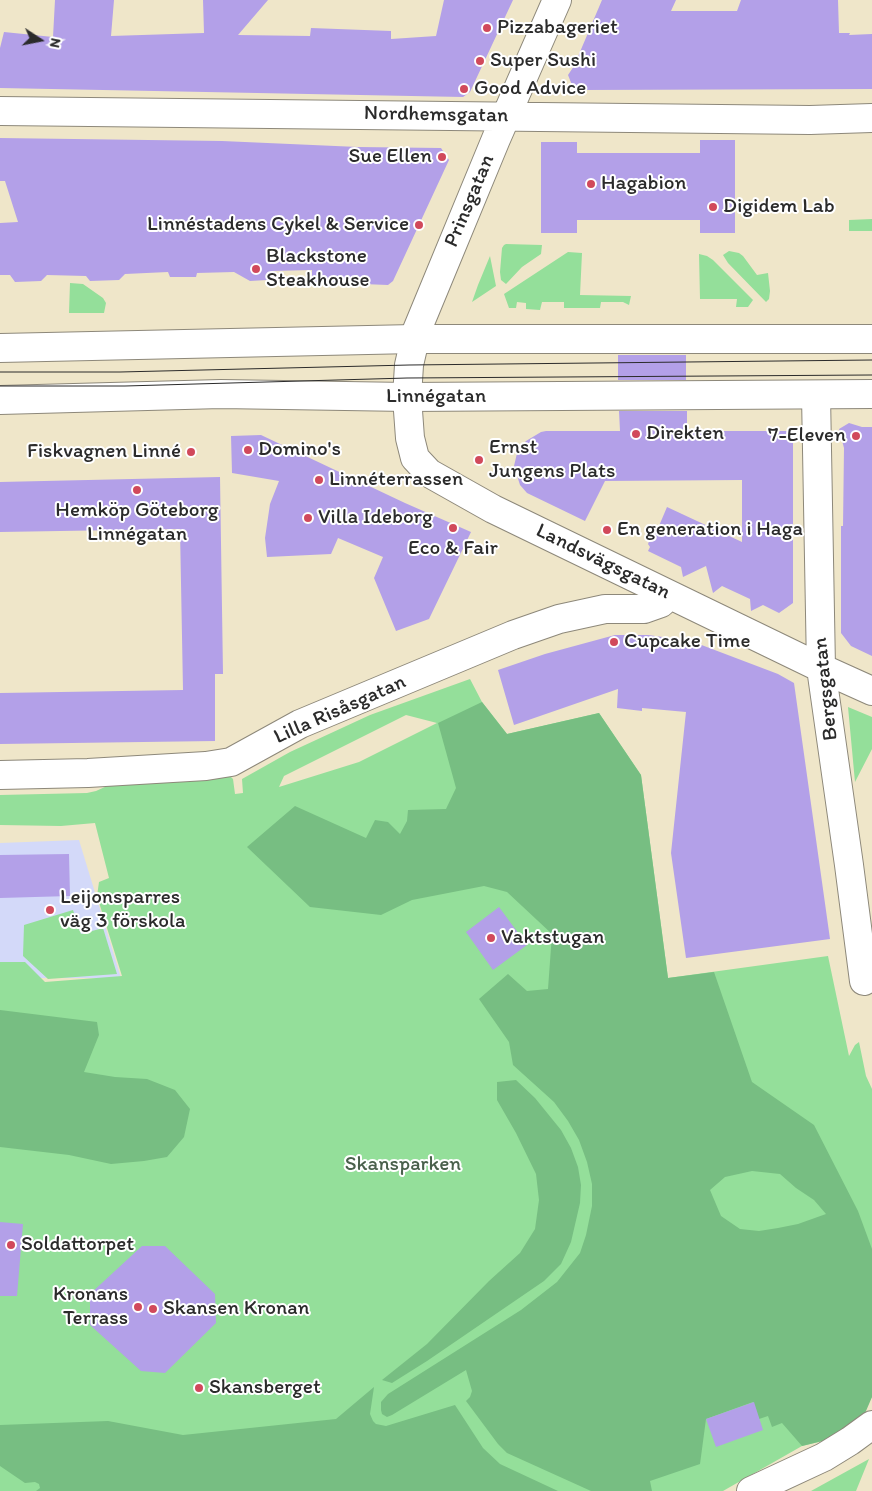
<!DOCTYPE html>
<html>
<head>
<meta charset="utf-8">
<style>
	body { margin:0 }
	#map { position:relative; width:872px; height:1491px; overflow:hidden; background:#efe6c9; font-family:Itim,sans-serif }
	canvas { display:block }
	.north { position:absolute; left:15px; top:15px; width:50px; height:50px; -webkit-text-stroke:4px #fff; paint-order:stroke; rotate:101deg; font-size:14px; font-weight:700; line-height:20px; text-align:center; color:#2b2b2b }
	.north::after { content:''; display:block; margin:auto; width:18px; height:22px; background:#2b2b2b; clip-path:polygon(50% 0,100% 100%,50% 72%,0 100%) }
</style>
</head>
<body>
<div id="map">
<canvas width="872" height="1491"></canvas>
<div class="north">N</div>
</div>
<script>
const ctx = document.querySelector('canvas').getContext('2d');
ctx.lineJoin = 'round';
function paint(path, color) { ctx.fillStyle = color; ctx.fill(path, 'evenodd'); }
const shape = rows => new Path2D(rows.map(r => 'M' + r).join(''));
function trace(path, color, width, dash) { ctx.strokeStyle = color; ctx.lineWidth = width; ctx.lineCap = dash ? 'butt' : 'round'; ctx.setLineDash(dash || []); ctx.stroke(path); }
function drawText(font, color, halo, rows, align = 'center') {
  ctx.font = font + ' Itim,sans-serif'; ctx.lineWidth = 4; ctx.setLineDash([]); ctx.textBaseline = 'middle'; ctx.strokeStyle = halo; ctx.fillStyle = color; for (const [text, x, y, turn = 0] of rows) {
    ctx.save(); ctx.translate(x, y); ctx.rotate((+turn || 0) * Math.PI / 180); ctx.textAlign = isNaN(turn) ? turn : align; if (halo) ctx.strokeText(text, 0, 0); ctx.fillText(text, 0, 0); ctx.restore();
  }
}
paint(shape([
	[79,840,121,978,0,978,0,843]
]), '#d3d9f9');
paint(shape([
	[872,219,872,231,849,231,849,220],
	[506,244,542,245,541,254,522,267,506,284,501,280,500,272,502,248,504,245],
	[729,251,739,253,743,256,757,275,768,273,770,291,769,299,766,302,728,263,723,255],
	[568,252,582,253,580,295,631,296,629,305,623,302,601,302,600,308,564,308,564,302,542,302,540,310,526,309,526,303,517,302,516,308,509,308,504,294],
	[699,254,707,256,713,260,753,300,748,307,736,307,737,299,700,299],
	[490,256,496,286,472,302,478,285],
	[70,283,83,284,103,298,106,303,104,313,69,313],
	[470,679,482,702,507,734,599,713,641,775,668,978,828,956,849,1056,855,1045,859,1042,866,1076,872,1089,872,1397,847,1435,802,1446,723,1491,0,1491,0,962,25,962,45,982,122,976,97,896,99,882,109,878,95,823,61,826,0,825,0,795,87,793,96,791,118,781,230,776,233,779,235,794,243,793,242,779,290,752,370,715],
	[406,715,437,723,359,762,279,787,284,776],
	[848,707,872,717,872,749,855,782],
	[73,910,81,934,103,928,117,974,48,979,23,956,24,925],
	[869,1459,856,1491,811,1491]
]), '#94df9a');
paint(shape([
	[482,702,507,734,599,713,641,775,668,978,714,972,752,1082,814,1125,858,1211,872,1249,872,1397,863,1418,847,1435,802,1446,782,1423,772,1427,768,1416,759,1419,753,1402,706,1419,700,1464,650,1481,652,1491,591,1491,507,1453,498,1444,466,1401,470,1397,472,1391,466,1370,392,1415,387,1417,382,1414,381,1410,381,1402,388,1394,521,1310,557,1282,580,1253,586,1235,592,1206,592,1184,587,1162,579,1140,568,1121,554,1102,513,1065,509,1042,479,999,508,974,527,991,548,989,552,934,507,892,484,886,412,900,381,915,310,907,247,847,295,806,366,838,375,820,388,822,400,834,407,821,408,810,446,809,456,788,438,723],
	[752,1171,780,1174,796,1188,814,1200,826,1214,798,1224,778,1228,759,1231,740,1229,721,1216,710,1190,725,1177],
	[0,1010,97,1022,99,1035,84,1072,115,1077,147,1079,175,1090,190,1109,184,1137,167,1157,144,1161,111,1164,69,1155,0,1147],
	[516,1080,535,1098,561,1130,571,1148,578,1167,581,1185,580,1203,571,1242,561,1264,544,1281,427,1361,392,1383,382,1380,427,1344,489,1281,520,1253,535,1229,539,1200,536,1174,516,1133,497,1100,497,1082],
	[374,1387,370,1414,373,1421,376,1424,386,1426,455,1405,483,1448,500,1464,558,1491,36,1491,40,1488,39,1484,35,1482,25,1483,0,1466,0,1425,108,1421,183,1435,336,1419]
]), '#77be82');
paint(shape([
	[55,0,114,0,111,36,204,33,203,0,268,0,238,35,310,36,311,28,391,31,391,39,436,36,444,0,513,0,470,92,463,97,0,88,0,48,4,32,53,37],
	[602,0,676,0,671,11,737,11,741,0,838,0,839,33,850,33,849,35,872,34,872,89,580,90,572,85,568,75,574,66],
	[0,138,222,141,358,147,441,148,449,160,393,281,388,285,312,282,312,270,272,271,267,280,250,281,234,272,197,273,196,277,170,277,168,272,125,274,119,280,90,281,86,276,47,275,41,281,15,282,10,275,0,275,0,223,18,222,5,181,0,181],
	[700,140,735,140,735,233,700,233,700,220,577,220,577,233,541,233,541,142,577,142,577,153,700,153],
	[618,355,686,355,686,380,618,380],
	[619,411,687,411,687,431,793,431,793,603,779,613,763,605,751,611,750,599,722,586,713,593,706,566,683,577,681,567,648,551,650,547,648,544,652,534,656,533,667,507,742,542,742,480,605,481,585,521,527,493,520,485,514,466,518,449,526,441,541,432,546,431,620,431],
	[849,423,862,427,872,427,872,656,851,646,841,633,841,526,843,526,844,448,839,429],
	[261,435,405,503,471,532,429,619,396,631,374,578,383,557,338,538,331,554,267,557,265,538,270,504,279,481,232,473,231,436],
	[220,477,223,674,215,674,215,741,0,744,0,693,183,690,180,529,0,532,0,482],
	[615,635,648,635,691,641,778,674,794,683,830,939,686,958,671,853,686,712,642,708,642,711,617,708,618,689,514,725,498,670,545,654],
	[69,854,70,896,0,898,0,855],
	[499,907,527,945,493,970,466,932],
	[0,1222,23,1224,17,1296,0,1296],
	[142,1246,165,1246,215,1294,216,1323,165,1373,141,1371,90,1325,90,1294],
	[754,1402,763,1430,716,1447,706,1419]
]), '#b3a0e8');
const minor = shape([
	[557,0,496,139,417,330,409,365,407,397,410,438,415,458,429,473,493,509,821,668,872,691],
	[0,111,810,120,872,118],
	[816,395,821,668,849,865,864,981],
	[0,775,88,773,206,766,231,762,300,724,513,635,559,619,605,609,644,609,661,603,669,595],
	[751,1491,824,1457,850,1441,872,1425]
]);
const tertiary = shape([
	[0,348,414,339,872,339],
	[0,400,221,394,407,397,872,394]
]);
trace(minor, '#8d887a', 30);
trace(tertiary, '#8d887a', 30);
trace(minor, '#fff', 28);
trace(tertiary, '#fff', 28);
trace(shape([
	[0,372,120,372,409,365,872,360],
	[0,386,125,386,407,378,872,375]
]), '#2b2b2b', 1);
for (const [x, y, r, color] of [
	[487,28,5,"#d1495b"],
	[480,61,5,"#d1495b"],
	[464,89,5,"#d1495b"],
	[442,157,5,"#d1495b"],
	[591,184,5,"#d1495b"],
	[713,207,5,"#d1495b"],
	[419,225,5,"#d1495b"],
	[256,269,5,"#d1495b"],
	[636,434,5,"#d1495b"],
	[856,436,5,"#d1495b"],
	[248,450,5,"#d1495b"],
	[191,452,5,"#d1495b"],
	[479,460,5,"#d1495b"],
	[319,480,5,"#d1495b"],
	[137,490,5,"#d1495b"],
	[308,518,5,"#d1495b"],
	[453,528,5,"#d1495b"],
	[607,530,5,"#d1495b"],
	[614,642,5,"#d1495b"],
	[50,910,5,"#d1495b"],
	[491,938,5,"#d1495b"],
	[11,1245,5,"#d1495b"],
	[138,1307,5,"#d1495b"],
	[153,1309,5,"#d1495b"],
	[199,1388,5,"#d1495b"]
]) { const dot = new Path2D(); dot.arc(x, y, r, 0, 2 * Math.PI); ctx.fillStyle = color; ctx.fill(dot); trace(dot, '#fff', 2); }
drawText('21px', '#2b2b2b', '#fff', [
	["Pizzabageriet",497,28],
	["Super Sushi",490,61],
	["Good Advice",474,89],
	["Sue Ellen",432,157,"right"],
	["Hagabion",601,184],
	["Digidem Lab",723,207],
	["Linnéstadens Cykel & Service",409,225,"right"],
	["Blackstone",266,257],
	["Steakhouse",266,281],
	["Direkten",646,434],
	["7-Eleven",846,436,"right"],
	["Ernst",489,448],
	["Jungens Plats",489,472],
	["Domino's",258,450],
	["Fiskvagnen Linné",181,452,"right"],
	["Linnéterrassen",329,480],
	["Hemköp Göteborg",137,511,"center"],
	["Linnégatan",137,535,"center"],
	["Villa Ideborg",318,518],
	["En generation i Haga",617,530],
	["Eco & Fair",453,549,"center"],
	["Cupcake Time",624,642],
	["Leijonsparres",60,898],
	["väg 3 förskola",60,922],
	["Vaktstugan",501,938],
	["Soldattorpet",21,1245],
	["Kronans",128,1295,"right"],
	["Terrass",128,1319,"right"],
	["Skansen Kronan",163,1309],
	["Skansberget",209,1388]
], 'left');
drawText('21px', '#2b2b2b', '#fff', [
	["Nordhemsgatan",436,115,1],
	["Prinsgatan",470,201,-67],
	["Linnégatan",436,397],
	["Landsvägsgatan",603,562,26],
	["Bergsgatan",826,689,-96],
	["Lilla Risåsgatan",340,710,-24]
]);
drawText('21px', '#4a614c', '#fff', [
	["Skansparken",403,1165]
]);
</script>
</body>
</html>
